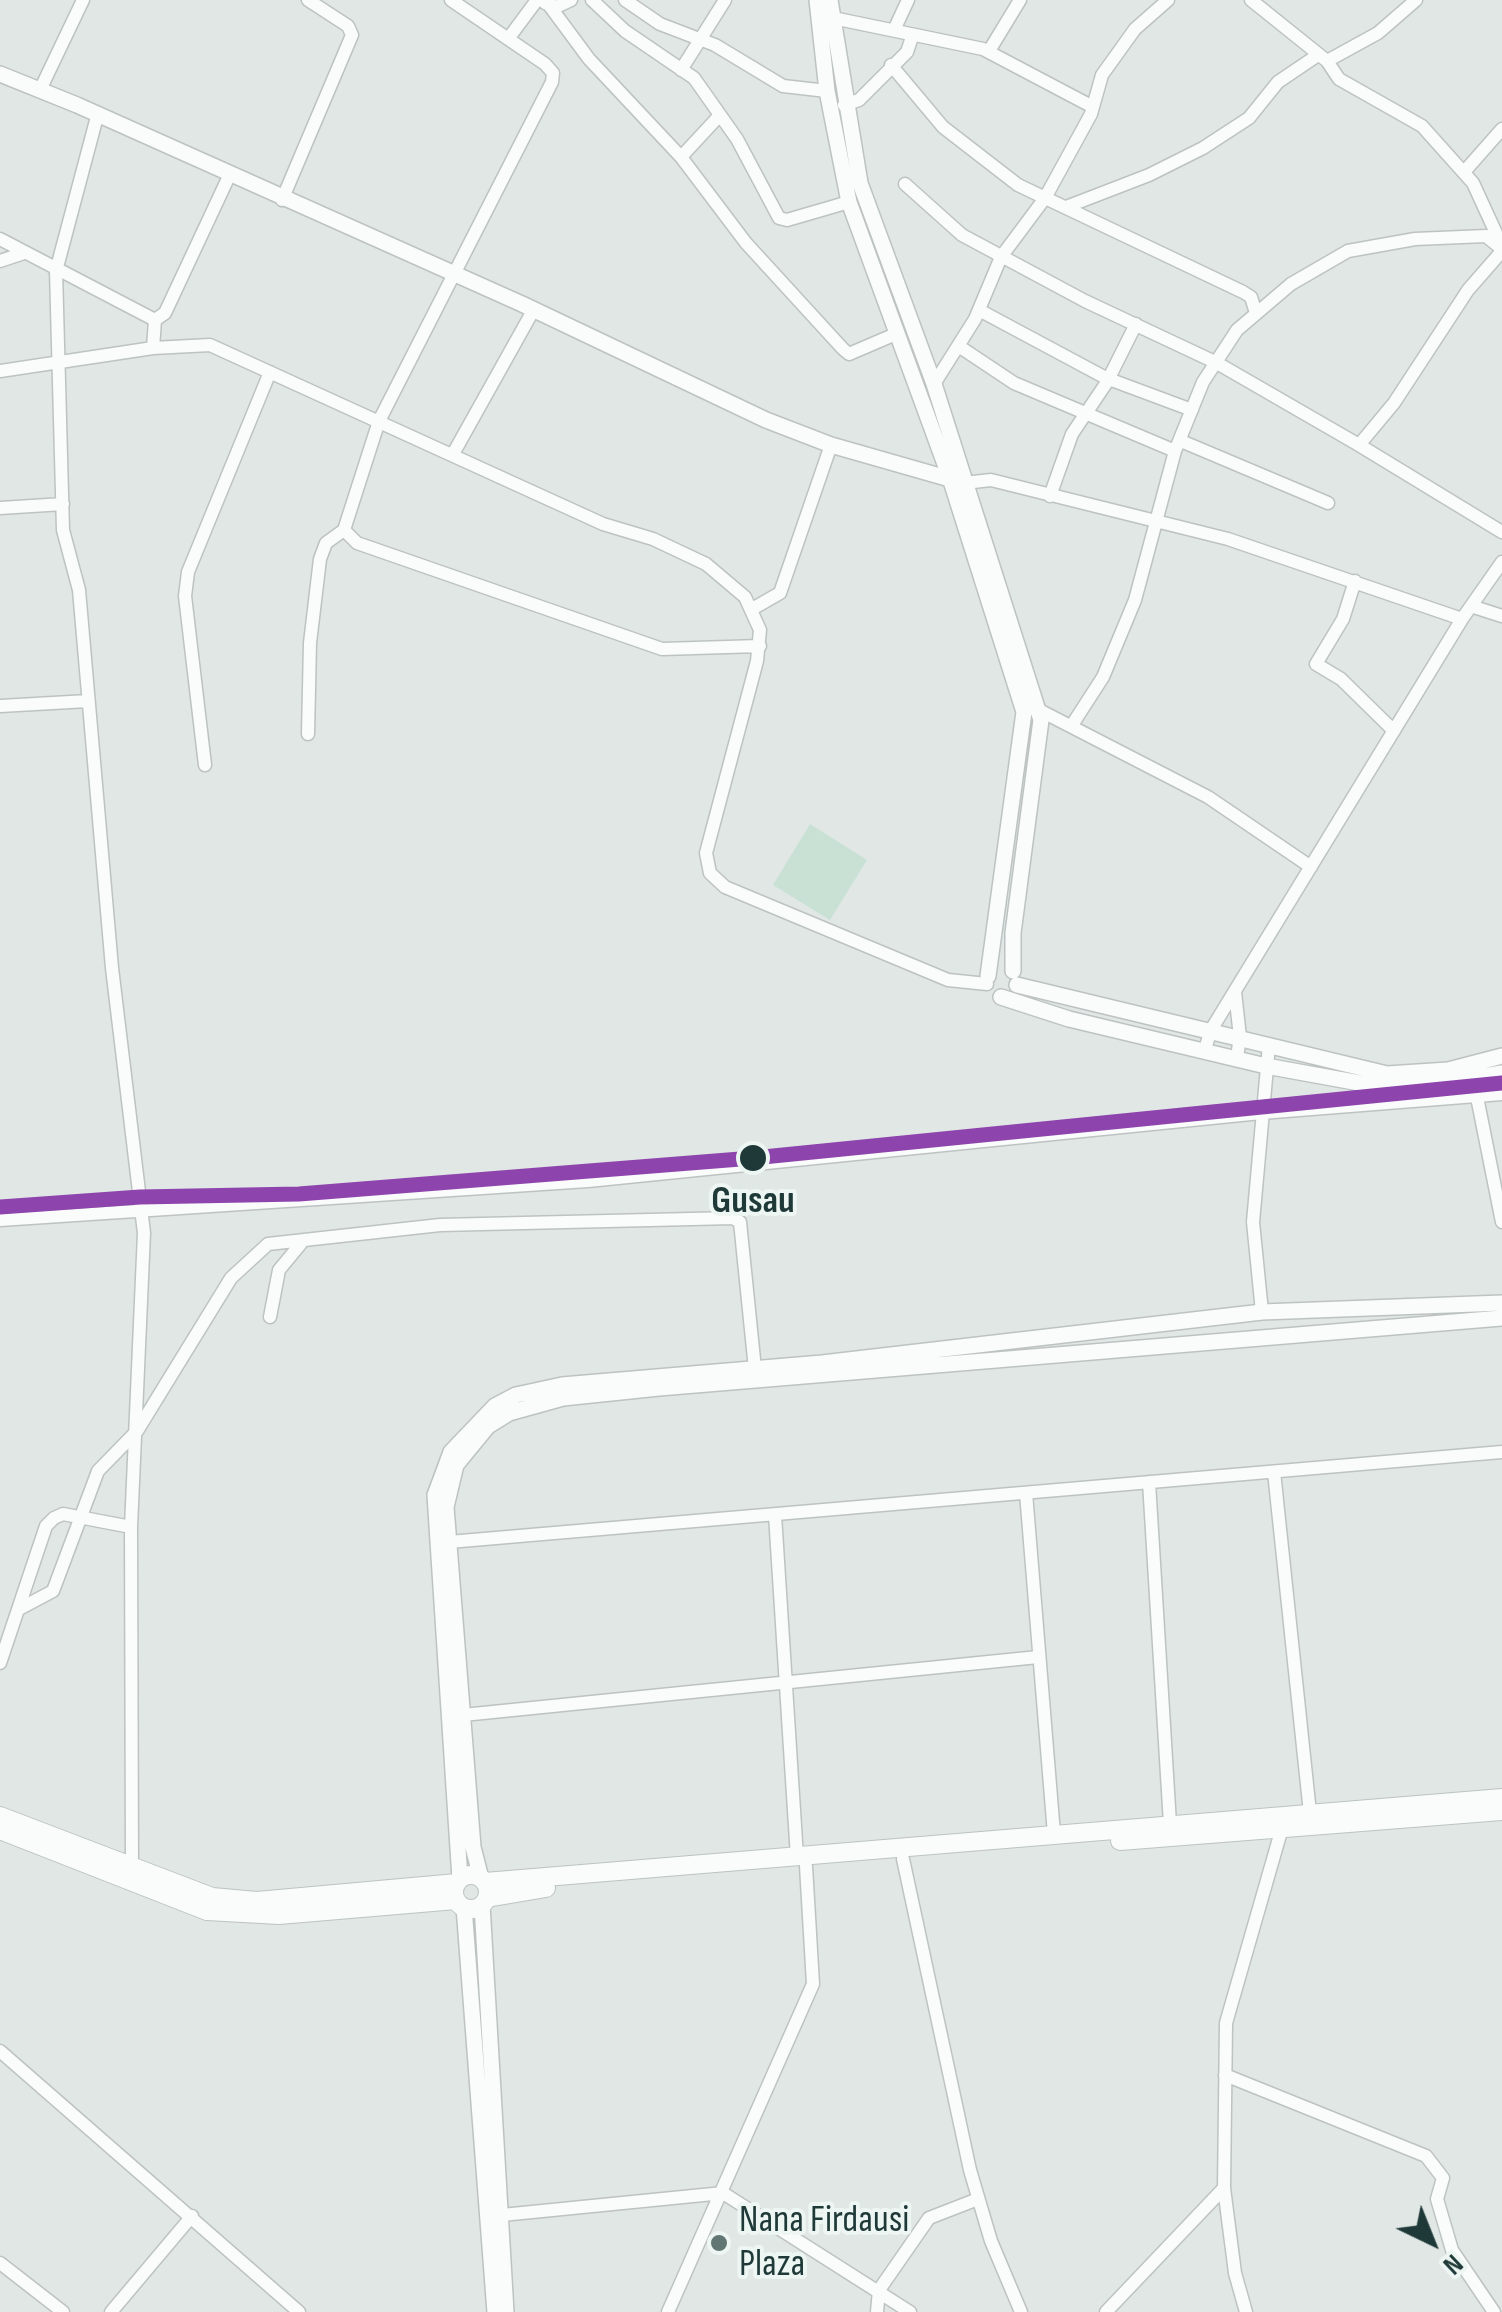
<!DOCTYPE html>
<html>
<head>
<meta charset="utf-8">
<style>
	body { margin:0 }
	#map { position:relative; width:1502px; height:2312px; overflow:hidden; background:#e0e7e5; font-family:"Sofia Sans Condensed",sans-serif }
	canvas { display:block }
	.north { position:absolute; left:1382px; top:2192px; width:100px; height:100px; -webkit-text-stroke:8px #edf6f3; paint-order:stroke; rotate:137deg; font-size:28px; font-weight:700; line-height:40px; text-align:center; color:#1e3937 }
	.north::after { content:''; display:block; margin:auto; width:35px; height:45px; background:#1e3937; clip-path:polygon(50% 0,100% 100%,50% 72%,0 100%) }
</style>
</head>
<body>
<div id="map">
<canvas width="1502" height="2312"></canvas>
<div class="north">N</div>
</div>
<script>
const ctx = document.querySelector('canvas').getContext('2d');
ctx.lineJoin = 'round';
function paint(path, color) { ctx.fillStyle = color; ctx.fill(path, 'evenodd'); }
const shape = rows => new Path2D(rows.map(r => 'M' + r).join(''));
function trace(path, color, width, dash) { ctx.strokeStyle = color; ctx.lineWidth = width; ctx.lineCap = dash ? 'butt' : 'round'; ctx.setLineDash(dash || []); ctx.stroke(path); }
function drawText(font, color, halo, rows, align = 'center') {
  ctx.font = font + ' "Sofia Sans Condensed",sans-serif'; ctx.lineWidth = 8; ctx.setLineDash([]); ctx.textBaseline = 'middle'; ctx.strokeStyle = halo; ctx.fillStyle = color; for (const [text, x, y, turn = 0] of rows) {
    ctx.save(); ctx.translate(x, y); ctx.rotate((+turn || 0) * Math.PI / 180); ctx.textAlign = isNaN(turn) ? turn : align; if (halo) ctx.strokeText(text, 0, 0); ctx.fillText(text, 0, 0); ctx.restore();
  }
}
paint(shape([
	[810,824,867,860,830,920,773,885]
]), '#c8e1d4');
const minor = shape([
	[451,0,545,64,553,73,552,82,379,421,344,530,357,543,662,649,760,646],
	[592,0,625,31,694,78,737,139,779,218,787,220,849,202],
	[625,0,660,24,715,45,783,86,827,91],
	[1251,0,1327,61,1339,79,1422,126,1473,183,1501,244],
	[545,3,556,7,571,0],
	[549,5,589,59,681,157,746,243,843,349,849,354,898,333],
	[833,18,983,49,1093,107],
	[894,30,908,0],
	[508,39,537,0],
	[989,51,1020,0],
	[1327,61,1378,33,1416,0],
	[891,65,943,127,1018,185,1243,292,1251,297,1256,313],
	[681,70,725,0],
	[40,90,83,0],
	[844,105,859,100,907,52,912,37],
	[98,113,56,271,63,530,79,590,112,968,144,1233,131,1527,132,1867],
	[681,157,720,115],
	[1464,172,1502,129],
	[905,184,962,235,1085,301,1217,363,1359,445,1394,403,1468,290,1502,251],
	[282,200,352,35,348,26,308,0],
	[1066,207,1149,175,1203,148,1249,118,1278,82,1318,55],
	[0,239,155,320],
	[0,261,24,253],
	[979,310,1106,378,1192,410],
	[960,347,1014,383,1175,451],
	[153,348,155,320,165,313,230,174],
	[0,371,153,348,210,345,603,524,653,539,706,564,745,597,760,630,757,661,706,853,710,873,725,887,948,980,987,984],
	[934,384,975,319,1001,257,1045,198,1091,114,1102,75,1135,29,1168,0],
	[1181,441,1328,503],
	[1359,445,1502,532],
	[453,454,534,309],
	[964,483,991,480,1228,539,1462,619],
	[1050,496,1072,434,1107,382,1136,324],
	[0,508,63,504],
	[1355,581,1343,619,1316,664,1341,679,1394,731],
	[1474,607,1502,616],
	[752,609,780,593,831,445],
	[0,706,88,701],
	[1039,710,1208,797,1311,867],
	[1072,725,1103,677,1135,600,1175,451,1203,382,1237,330,1291,284,1348,251,1415,239,1486,236,1502,249],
	[308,734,310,643,320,559,326,543,344,530],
	[205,765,185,596,188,572,270,372],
	[1235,992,1240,1037,1237,1057],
	[1205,1049,1211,1030,1462,619,1502,562],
	[1475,1087,1502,1222],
	[0,1220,588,1181,1261,1113,1502,1094],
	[1262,1312,1253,1222,1269,1045],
	[270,1317,279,1270,303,1241],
	[1274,1472,1310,1813],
	[1149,1482,1170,1824],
	[1026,1493,1054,1834],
	[775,1515,797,1857],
	[449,1542,1502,1452],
	[21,1608,53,1591,98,1471,137,1431,231,1278,268,1244,440,1225,733,1218,740,1222,755,1369],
	[0,1663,46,1526,54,1518,63,1514,131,1527],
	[463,1715,1038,1657],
	[903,1859,970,2170,991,2241,1021,2312],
	[0,2051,299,2312],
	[1225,2075,1426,2156,1443,2178,1437,2199,1452,2250,1494,2312],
	[502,2215,723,2193,910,2312],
	[0,2263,63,2312],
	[111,2312,192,2216],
	[668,2312,813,1984,806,1866],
	[877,2312,879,2290,929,2218,978,2199],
	[1106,2312,1224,2188],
	[1246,2312,1235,2273,1224,2188,1226,2023,1282,1828]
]);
const tertiary = shape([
	[817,0,827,91,849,202,950,478,1024,712,988,976],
	[830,0,860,183,934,384,1041,720,1013,933,1013,971],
	[0,74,77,105,522,304,766,420,831,445,964,483],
	[1017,985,1387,1074,1448,1070,1502,1056],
	[1001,997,1069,1019,1266,1066,1365,1084,1430,1085,1502,1073],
	[481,1878,473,1847,446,1507,456,1465,488,1426,509,1413,563,1398,659,1388,1502,1318],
	[460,1879,435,1495,451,1452,495,1406,516,1395,562,1385,822,1363,1262,1312,1502,1303],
	[482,1905,506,2312],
	[464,1907,495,2312]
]);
const secondary = shape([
	[0,1816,212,1897,257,1901,457,1883],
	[0,1830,207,1911,279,1915,456,1900],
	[1120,1841,1502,1811],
	'454 1892a17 17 0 1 1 34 0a17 17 0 1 1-34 0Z',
	[485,1882,1502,1798],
	[487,1898,546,1888]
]);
trace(minor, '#bdc3c2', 15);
trace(tertiary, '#bdc3c2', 18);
trace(secondary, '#bcc4c2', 20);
trace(minor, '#fafbfb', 12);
trace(tertiary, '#fafbfb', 15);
trace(secondary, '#fafbfb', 18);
trace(shape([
	[0,1207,140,1197,299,1194,753,1158,1502,1083]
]), '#8e44ad', 15);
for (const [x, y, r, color] of [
	[753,1158,15,"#1e3937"],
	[719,2243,10,"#627674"]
]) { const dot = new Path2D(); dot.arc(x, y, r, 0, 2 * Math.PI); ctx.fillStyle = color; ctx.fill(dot); trace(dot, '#edf6f3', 4); }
drawText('bold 38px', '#1e3937', '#edf6f3', [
	["Gusau",753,1202]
]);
drawText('38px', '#1e3937', '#edf6f3', [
	["Nana Firdausi",739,2221],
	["Plaza",739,2265]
], 'left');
</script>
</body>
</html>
